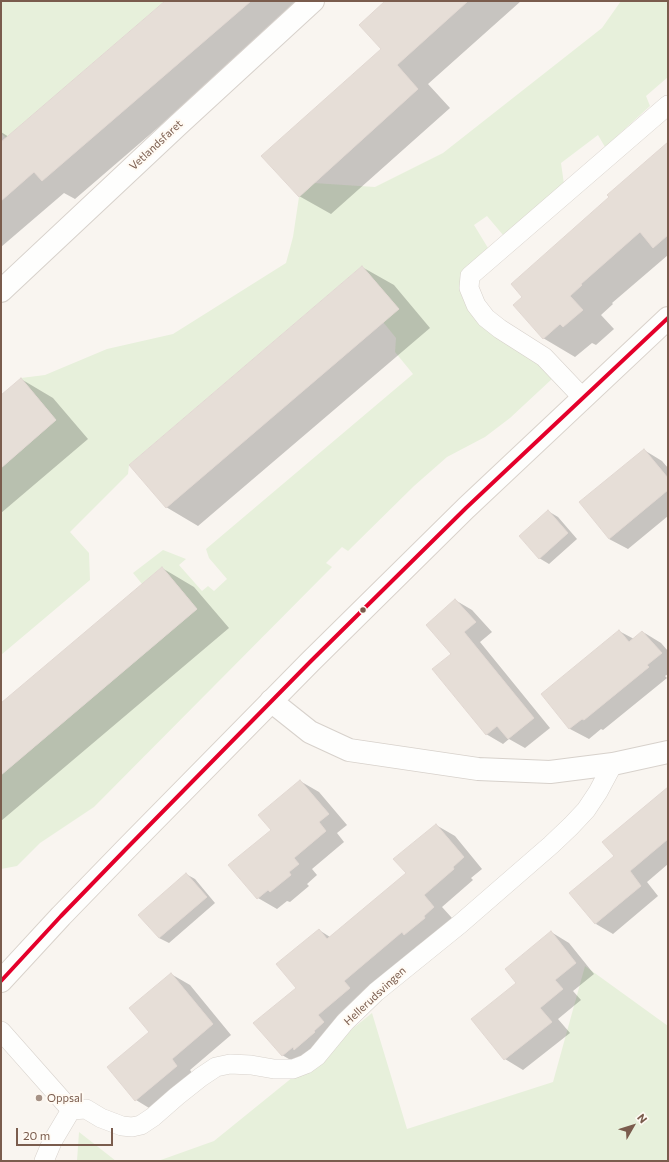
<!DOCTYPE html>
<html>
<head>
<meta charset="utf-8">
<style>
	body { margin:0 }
	#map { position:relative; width:669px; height:1162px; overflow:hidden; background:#f9f5f0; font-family:Commissioner,sans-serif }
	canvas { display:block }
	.frame { position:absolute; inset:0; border:2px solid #7a5c4d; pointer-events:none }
	.north { position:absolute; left:613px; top:1106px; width:40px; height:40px; -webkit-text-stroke:3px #fffaf3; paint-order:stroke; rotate:51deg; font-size:11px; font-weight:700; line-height:16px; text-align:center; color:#7a5c4d }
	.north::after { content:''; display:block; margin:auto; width:14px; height:18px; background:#7a5c4d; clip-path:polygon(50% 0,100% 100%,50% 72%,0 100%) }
	.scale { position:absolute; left:16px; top:1128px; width:97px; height:18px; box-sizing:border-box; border:2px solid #7a5c4d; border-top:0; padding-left:5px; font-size:12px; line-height:14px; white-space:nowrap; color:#7a5c4d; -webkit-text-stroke:3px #fffaf3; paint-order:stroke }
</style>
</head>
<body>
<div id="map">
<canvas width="669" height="1162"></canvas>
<div class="frame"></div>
<div class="north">N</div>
<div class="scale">20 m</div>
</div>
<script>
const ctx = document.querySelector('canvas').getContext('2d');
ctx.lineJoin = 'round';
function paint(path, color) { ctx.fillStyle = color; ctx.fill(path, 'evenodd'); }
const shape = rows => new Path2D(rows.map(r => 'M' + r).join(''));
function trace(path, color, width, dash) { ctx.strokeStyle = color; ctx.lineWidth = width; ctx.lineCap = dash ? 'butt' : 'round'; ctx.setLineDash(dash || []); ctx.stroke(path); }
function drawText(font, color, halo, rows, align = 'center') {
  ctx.font = font + ' Commissioner,sans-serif'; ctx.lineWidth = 4; ctx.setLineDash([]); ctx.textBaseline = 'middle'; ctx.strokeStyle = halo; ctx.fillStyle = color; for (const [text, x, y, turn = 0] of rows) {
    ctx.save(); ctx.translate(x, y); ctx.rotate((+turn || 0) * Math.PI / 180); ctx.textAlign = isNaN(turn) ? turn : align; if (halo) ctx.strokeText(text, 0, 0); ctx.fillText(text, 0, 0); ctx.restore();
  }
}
paint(shape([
	[1,1,165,1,6,138,1,133],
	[621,1,668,1,668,77,646,96,650,106,605,147,598,135,561,163,564,184,503,235,487,216,474,225,488,248,462,271,462,289,537,359,553,378,510,418,485,437,447,457,414,486,348,551,342,547,326,563,332,567,94,807,40,843,17,866,1,869,1,775,197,609,162,567,142,584,133,573,163,550,186,559,179,565,202,591,208,586,214,591,227,579,209,558,206,549,413,374,395,352,396,338,383,322,398,309,362,266,129,465,128,474,70,532,89,553,90,580,1,655,1,468,56,420,21,378,45,375,107,349,173,334,286,263,293,237,299,197,314,183,375,187,443,153,602,28],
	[585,966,668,1026,668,1161,158,1161,214,1141,372,1013,407,1129,553,1082],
	[79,1132,116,1161,77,1161]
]), '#e7f0db');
paint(shape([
	[167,1,305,1,75,199,64,193,1,247,1,132,9,137],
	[387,1,521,1,428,84,450,108,331,214,299,196,382,49],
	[668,149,668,255,612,303,613,304,601,315,614,329,596,345,592,343,575,357,543,338,523,297],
	[362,267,394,285,430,328,198,526,166,507],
	[21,379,53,398,88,439,1,513,1,396],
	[644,450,662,461,668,468,668,516,628,549,609,539],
	[548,511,558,517,577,539,549,564,539,558],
	[162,568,194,587,229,628,1,821,1,705],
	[455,600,472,610,492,632,480,642,550,728,525,748,509,739,503,744,486,734,452,654],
	[619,631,634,639,643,632,661,643,668,651,668,674,665,676,667,678,603,730,601,729,589,739,570,729,542,694],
	[300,781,319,792,347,825,337,833,344,842,312,869,317,875,307,884,309,886,290,902,287,901,277,909,258,898,230,865,272,830],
	[668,788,668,864,647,882,658,896,613,934,596,924,615,856],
	[436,825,455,836,482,869,471,878,473,880,442,907,452,918,442,927,443,929,424,945,421,943,362,992,368,999,301,1066,282,1055,297,988,319,930,330,937,407,873],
	[186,874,195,879,215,903,169,943,159,938],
	[551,932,569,943,594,974,573,991,581,1000,558,1019,570,1033,523,1070,505,1059],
	[171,974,190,985,231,1035,190,1070,195,1077,154,1111,136,1100]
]), '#0003');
const building = shape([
	[165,1,251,1,42,181,34,172,1,201,1,142,165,1],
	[385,1,468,1,397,65,418,89,299,197,261,156,381,49,359,25,385,1],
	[668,142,668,235,653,248,640,232,581,284,582,285,570,296,583,310,563,327,560,324,543,339,513,305,522,297,511,284,609,197,607,195,668,142],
	[362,266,399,309,166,508,129,465,362,266],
	[21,378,56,420,1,468,1,395,21,378],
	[644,449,668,478,668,490,609,539,579,502,644,449],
	[548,510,568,533,539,559,519,536,548,510],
	[162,567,197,609,1,775,1,703,162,567],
	[455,599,476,622,464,632,534,718,508,739,497,726,486,735,432,669,451,654,426,625,455,599],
	[619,630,629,642,642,631,662,653,647,665,649,667,584,720,582,719,569,729,541,694,619,630],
	[300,780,329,814,319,822,326,831,294,858,299,864,289,872,291,875,270,892,268,890,257,899,228,865,271,830,258,815,300,780],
	[668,787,668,839,630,871,641,886,595,924,569,893,614,856,602,842,668,787],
	[436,824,464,857,453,867,454,869,424,895,434,907,424,916,425,918,404,935,402,932,344,981,350,988,318,1015,324,1022,314,1031,315,1032,294,1050,293,1047,282,1056,253,1023,296,988,276,964,319,929,327,939,406,873,393,859,436,824],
	[186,873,207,897,159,938,138,915,186,873],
	[551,931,576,963,555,980,563,989,540,1008,552,1022,504,1060,471,1019,516,983,505,969,551,931],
	[171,973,213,1024,172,1059,177,1066,135,1101,107,1067,149,1032,129,1008,171,973]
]);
paint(building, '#e6ded7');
trace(building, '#e2d8d2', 1);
const lane = shape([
	[582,397,544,357,500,329,486,318,476,305,469,288,470,276,668,105],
	[1,1031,71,1110,52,1142,44,1161],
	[71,1110,86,1109,101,1118,122,1126,132,1127,141,1125,153,1117,177,1096,201,1077,216,1067,230,1064,251,1065,274,1069,293,1069,306,1064,317,1056,345,1022,376,992,460,924,551,845,571,826,586,810,598,792,613,764]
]);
const street = shape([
	[1,291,178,125,313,1],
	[271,701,310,732,349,750,478,769,550,772,613,764,668,752]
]);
const secondary = shape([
	[1,981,61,916,126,849,310,662,466,508,668,318]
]);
trace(lane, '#d7d1cb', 20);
trace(street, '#d7d1cb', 24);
trace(secondary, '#d9d2cb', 24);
trace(lane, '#fefefd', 19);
trace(street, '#fefefd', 22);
trace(secondary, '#fefefd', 22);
trace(shape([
	[1,981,61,916,126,849,310,662,466,508,668,318]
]), '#e4002b', 4);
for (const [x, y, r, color] of [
	[363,610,3.5,"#7a5c4d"],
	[39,1098,4,"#a69286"]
]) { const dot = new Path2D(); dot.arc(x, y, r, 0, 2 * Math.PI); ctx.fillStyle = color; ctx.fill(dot); trace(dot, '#fffaf3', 1.5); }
drawText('11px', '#7a5c4d', '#fffaf3', [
	["Vetlandsfaret",156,145,-43],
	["Hellerudsvingen",375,996,-43]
]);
drawText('11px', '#7a5c4d', '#fffaf3', [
	["Oppsal",47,1098]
], 'left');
</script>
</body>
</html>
